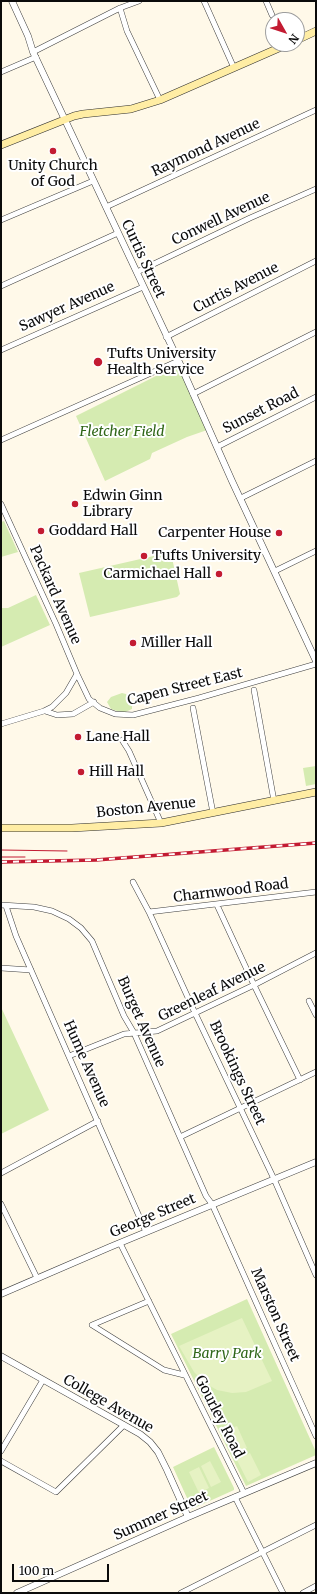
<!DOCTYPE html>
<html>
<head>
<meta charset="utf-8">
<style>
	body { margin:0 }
	#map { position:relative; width:317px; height:1594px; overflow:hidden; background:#fff9e9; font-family:Merriweather,serif }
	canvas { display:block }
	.frame { position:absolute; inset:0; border:2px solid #0b0b0b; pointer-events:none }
	.north { position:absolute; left:265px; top:12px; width:40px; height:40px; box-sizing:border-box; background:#fff; border:1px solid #9d9d9d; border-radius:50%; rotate:129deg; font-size:11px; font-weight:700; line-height:16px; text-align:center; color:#0b0b0b }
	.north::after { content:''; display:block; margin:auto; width:14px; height:18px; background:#c31b32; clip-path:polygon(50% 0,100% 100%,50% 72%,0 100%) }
	.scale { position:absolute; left:12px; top:1564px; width:97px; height:18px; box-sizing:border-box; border:2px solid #0b0b0b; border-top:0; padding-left:5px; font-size:12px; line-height:14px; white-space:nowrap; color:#0b0b0b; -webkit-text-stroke:3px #fff; paint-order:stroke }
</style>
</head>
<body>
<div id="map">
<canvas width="317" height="1594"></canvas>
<div class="frame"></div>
<div class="north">N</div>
<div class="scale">100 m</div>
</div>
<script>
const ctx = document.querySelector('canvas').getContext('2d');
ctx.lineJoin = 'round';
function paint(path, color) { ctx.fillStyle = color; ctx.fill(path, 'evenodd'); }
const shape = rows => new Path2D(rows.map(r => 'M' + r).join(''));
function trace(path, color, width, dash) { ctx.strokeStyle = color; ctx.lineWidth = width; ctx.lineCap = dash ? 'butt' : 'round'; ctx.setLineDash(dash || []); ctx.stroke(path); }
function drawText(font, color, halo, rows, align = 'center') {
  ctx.font = font + ' Merriweather,serif'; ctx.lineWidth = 4; ctx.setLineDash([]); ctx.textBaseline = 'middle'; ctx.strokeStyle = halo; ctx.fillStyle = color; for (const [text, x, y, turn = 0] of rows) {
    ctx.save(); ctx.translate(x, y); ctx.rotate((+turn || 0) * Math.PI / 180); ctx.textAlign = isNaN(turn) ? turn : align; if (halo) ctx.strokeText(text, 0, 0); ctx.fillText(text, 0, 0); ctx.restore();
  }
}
paint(shape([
	[180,364,210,429,187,437,152,453,150,459,105,481,76,416],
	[4,521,18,552,1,557,1,522],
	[167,553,172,558,180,594,177,597,90,617,79,573],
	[36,595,50,625,1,647,1,608,8,608],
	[122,693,126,694,132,705,132,709,123,713,111,709,107,702,111,697],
	[316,766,316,784,306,786,303,768],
	[1,1007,49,1110,1,1134],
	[247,1299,316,1452,316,1455,246,1486,171,1334],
	[214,1447,234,1488,234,1490,192,1509,173,1467]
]), '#d5ebb1');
paint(shape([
	[242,1318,272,1381,246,1392,232,1393,217,1390,205,1383,194,1372,179,1346],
	[237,1426,247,1448,234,1454,223,1432],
	[250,1453,261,1475,248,1482,237,1460],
	[210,1461,221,1482,211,1487,201,1466],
	[199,1467,209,1488,199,1493,189,1472]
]), '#e6f2c3');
const minor = shape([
	[204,1,234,68],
	[266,1,272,15],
	[120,8,127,31,160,100],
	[33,52,120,8,139,1],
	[1,72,36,57],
	[106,207,316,110],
	[1,220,93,181],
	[137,272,250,218,316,189],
	[1,286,118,233],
	[166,337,316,261],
	[1,350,143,287],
	[193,394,316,332],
	[1,440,178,361],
	[217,447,316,397],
	[241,498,316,461],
	[1,504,56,624,77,674,89,699,100,708,115,714,133,715,199,698,316,664],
	[275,571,316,551],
	[254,690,274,801],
	[193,708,213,813],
	[45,711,57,715,73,714,94,702],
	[1,724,44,711,52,707,66,693,77,674],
	[122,740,129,751,161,823],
	[133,882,149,912,195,1013,274,1179,316,1275],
	[1,905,34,907,52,911,69,919,81,928,92,941,124,1016,134,1033,206,1196,212,1204,316,1436],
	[217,905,254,985,300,1080],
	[6,906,16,936,146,1232],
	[149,912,316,892],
	[1,968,31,970],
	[309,1001,316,1015],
	[69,1056,124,1034,157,1031,254,985,316,953],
	[180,1137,316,1072],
	[1,1173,98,1121],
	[1,1204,37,1278],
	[120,1243,244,1493],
	[149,1301,92,1325,164,1370,184,1375],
	[1,1451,43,1380],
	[1,1461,56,1492,124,1425],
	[235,1497,283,1593],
	[181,1593,316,1525],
	[303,1593,316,1586]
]);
const tertiary = shape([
	[12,1,28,36,33,52,180,364,232,481,316,661],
	[1,1294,110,1247,316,1162],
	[1,1356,140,1434,150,1442,158,1452,167,1470,188,1517],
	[17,1593,188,1517,316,1463]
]);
const secondary = shape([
	[297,40,316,31],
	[1,145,74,116,83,114,131,109,160,100,288,44],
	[1,828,72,828,161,823,316,792]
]);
trace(minor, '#3e3e3e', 6);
trace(tertiary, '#3e3e3e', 7);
trace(secondary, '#2d2d2d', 8);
trace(minor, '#fff', 5);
trace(tertiary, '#fff', 6);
trace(secondary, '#ffeda4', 7);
trace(shape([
	[1,850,67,851],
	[1,857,25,857]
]), '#c31b32', 1);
const rail = shape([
	[1,862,96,860,316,843]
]);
trace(rail, '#c31b32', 3.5);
trace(rail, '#fff', 2, [6]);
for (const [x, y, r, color] of [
	[53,151,4,"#c31b32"],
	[98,362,5,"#c31b32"],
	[75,504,4,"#c31b32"],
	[41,531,4,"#c31b32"],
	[279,533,4,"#c31b32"],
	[144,556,4,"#c31b32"],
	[219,574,4,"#c31b32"],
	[133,643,4,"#c31b32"],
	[78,737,4,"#c31b32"],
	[81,772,4,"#c31b32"]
]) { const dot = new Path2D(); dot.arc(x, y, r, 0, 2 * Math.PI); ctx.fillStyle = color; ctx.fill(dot); trace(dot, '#fff', 1.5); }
drawText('14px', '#0b0b0b', '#fff', [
	["Raymond Avenue",206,148,-25],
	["Conwell Avenue",221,219,-25],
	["Curtis Street",143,259,65],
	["Curtis Avenue",236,288,-27],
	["Sawyer Avenue",67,307,-24],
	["Sunset Road",261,411,-27],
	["Packard Avenue",55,595,66],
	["Capen Street East",185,687,-14],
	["Boston Avenue",146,808,-6],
	["Charnwood Road",231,891,-7],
	["Greenleaf Avenue",212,992,-26],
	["Burget Avenue",141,1022,66],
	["Hume Avenue",86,1064,66],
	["Brookings Street",237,1073,65],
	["George Street",153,1216,-23],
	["Marston Street",275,1315,66],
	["College Avenue",108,1404,30],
	["Gourley Road",219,1417,63],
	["Summer Street",161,1516,-24]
]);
drawText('14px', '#0b0b0b', '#fff', [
	["Unity Church",53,166,"center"],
	["of God",53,182,"center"],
	["Tufts University",107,354],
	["Health Service",107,370],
	["Edwin Ginn",83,496],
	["Library",83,512],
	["Goddard Hall",49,531],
	["Carpenter House",271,533,"right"],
	["Tufts University",152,556],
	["Carmichael Hall",211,574,"right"],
	["Miller Hall",141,643],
	["Lane Hall",86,737],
	["Hill Hall",89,772]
], 'left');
drawText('italic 14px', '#2f6618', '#fff', [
	["Fletcher Field",122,432],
	["Barry Park",227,1354]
]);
</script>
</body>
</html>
